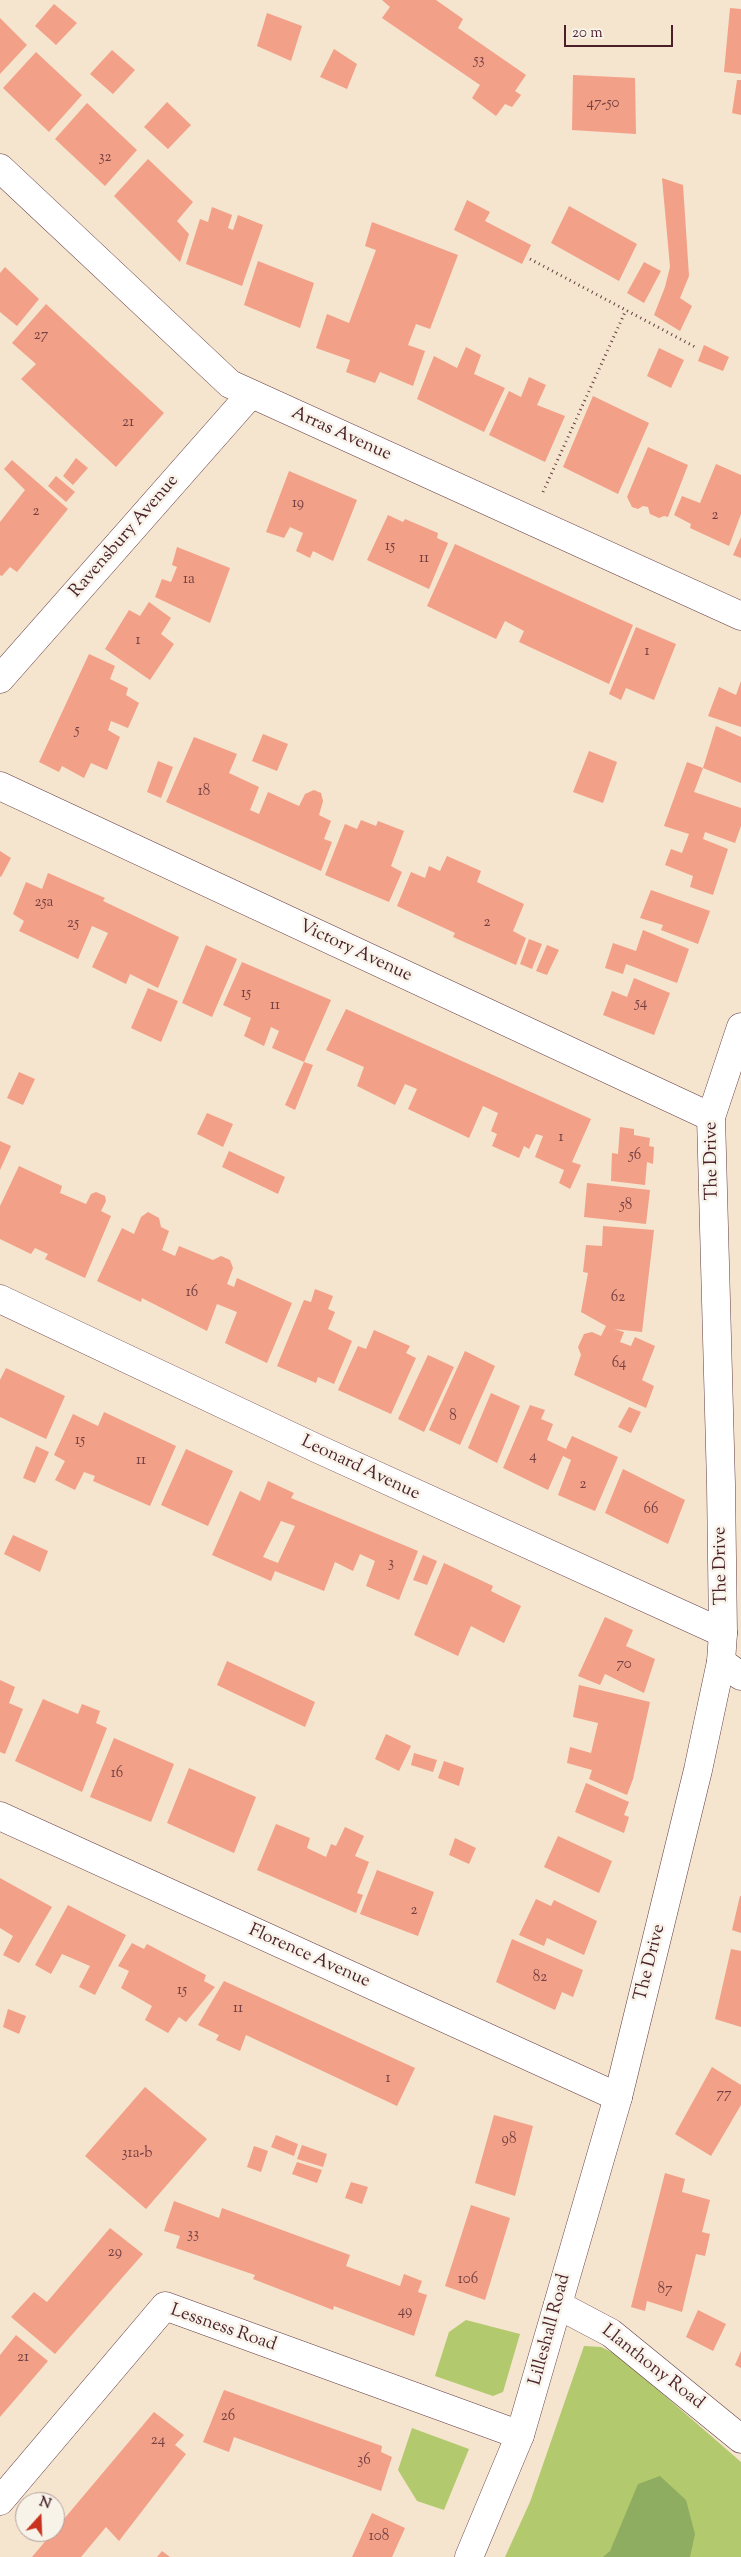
<!DOCTYPE html>
<html>
<head>
<meta charset="utf-8">
<style>
	body { margin:0 }
	#map { position:relative; width:741px; height:2557px; overflow:hidden; background:#f5e4ce; font-family:"Sorts Mill Goudy",serif }
	canvas { display:block }
	.north { position:absolute; left:15px; top:2492px; width:50px; height:50px; box-sizing:border-box; background:#f7f3e8; border:1px solid #b29e9c; border-radius:50%; rotate:20deg; font-size:14px; font-weight:700; line-height:20px; text-align:center; color:#4a1f2b }
	.north::after { content:''; display:block; margin:auto; width:18px; height:22px; background:#c8321e; clip-path:polygon(50% 0,100% 100%,50% 72%,0 100%) }
	.scale { position:absolute; left:564px; top:25px; width:109px; height:22px; box-sizing:border-box; border:2px solid #4a1f2b; border-top:0; padding-left:6px; font-size:15px; line-height:18px; white-space:nowrap; color:#4a1f2b; -webkit-text-stroke:4px #f7f3e8; paint-order:stroke }
</style>
</head>
<body>
<div id="map">
<canvas width="741" height="2557"></canvas>
<div class="north">N</div>
<div class="scale">20 m</div>
</div>
<script>
const ctx = document.querySelector('canvas').getContext('2d');
ctx.lineJoin = 'round';
function paint(path, color) { ctx.fillStyle = color; ctx.fill(path, 'evenodd'); }
const shape = rows => new Path2D(rows.map(r => 'M' + r).join(''));
function trace(path, color, width, dash) { ctx.strokeStyle = color; ctx.lineWidth = width; ctx.lineCap = dash ? 'butt' : 'round'; ctx.setLineDash(dash || []); ctx.stroke(path); }
function drawText(font, color, halo, rows, align = 'center') {
  ctx.font = font + ' "Sorts Mill Goudy",serif'; ctx.lineWidth = 5; ctx.setLineDash([]); ctx.textBaseline = 'middle'; ctx.strokeStyle = halo; ctx.fillStyle = color; for (const [text, x, y, turn = 0] of rows) {
    ctx.save(); ctx.translate(x, y); ctx.rotate((+turn || 0) * Math.PI / 180); ctx.textAlign = isNaN(turn) ? turn : align; if (halo) ctx.strokeText(text, 0, 0); ctx.fillText(text, 0, 0); ctx.restore();
  }
}
paint(shape([
	[466,2320,520,2334,503,2392,493,2396,435,2376,449,2332],
	[584,2346,601,2347,618,2355,741,2462,741,2557,505,2557,530,2502],
	[412,2428,469,2449,444,2510,417,2501,398,2470]
]), '#b3c96e');
paint(shape([
	[660,2476,686,2500,695,2534,690,2557,603,2557,610,2551,638,2484]
]), '#8ead61');
paint(shape([
	[382,0,436,0,463,19,458,28,526,75,515,91,521,95,512,107,505,104,496,116,472,98,480,85,382,18,390,7],
	[54,4,77,23,56,45,35,26],
	[730,8,741,9,741,74,724,72],
	[267,13,302,26,291,61,257,46],
	[0,18,27,45,0,74],
	[334,49,357,64,347,89,320,77],
	[112,50,135,70,113,94,90,74],
	[36,52,82,95,49,132,3,88],
	[573,75,635,78,636,134,572,130],
	[737,80,741,80,741,115,732,113],
	[167,102,191,125,168,149,144,127],
	[87,103,137,150,105,186,55,139],
	[148,159,193,202,177,221,189,234,180,262,114,196],
	[662,178,683,185,689,276,680,298,692,306,680,331,654,315,665,287,670,267],
	[467,200,490,212,485,221,531,245,522,264,454,230],
	[569,206,637,244,619,281,551,243],
	[212,207,232,215,228,228,233,230,238,215,263,225,242,286,186,264,200,219,208,222],
	[372,222,458,255,430,329,416,324,408,345,425,351,413,386,380,372,375,383,346,372,350,360,316,348,327,314,349,323,376,250,365,246],
	[258,261,314,283,300,328,244,305],
	[644,262,661,271,644,303,627,293],
	[5,267,39,299,17,326,0,312,0,273],
	[46,304,164,413,116,467,21,379,36,364,12,343],
	[704,345,729,357,723,371,698,361],
	[466,347,481,355,474,374,505,388,484,432,417,399,434,356,457,368],
	[659,348,684,360,671,388,647,376],
	[529,377,546,385,537,405,565,416,545,462,489,435,509,391,521,397],
	[593,396,649,423,618,494,563,467],
	[648,447,688,465,668,517,664,516,659,518,650,514,648,507,643,506,638,509,632,507,627,497],
	[76,458,88,468,73,485,63,476],
	[12,460,68,509,17,572,10,567,2,576,0,575,0,522,25,490,4,469],
	[716,464,741,475,741,514,729,546,690,528,691,524,674,515,682,496,700,503],
	[289,471,357,500,333,561,313,551,310,558,296,551,303,533,290,527,284,538,266,532],
	[56,476,75,492,66,502,48,486],
	[388,515,403,522,405,519,438,533,437,538,448,543,429,589,367,560],
	[741,537,741,558,733,555],
	[455,544,633,625,609,684,519,642,524,631,505,621,496,639,427,606],
	[177,547,230,568,210,623,155,597,162,579,171,582,177,567,172,565],
	[149,602,171,618,161,634,174,644,150,680,105,649,129,610,140,616],
	[636,627,676,644,654,700,626,688,621,700,609,694],
	[89,654,115,666,110,679,128,688,126,695,139,703,128,728,111,721,108,730,120,737,107,770,91,763,84,778,62,766,59,772,39,762],
	[741,681,741,727,708,716,719,687,736,695],
	[716,726,741,737,741,783,703,768],
	[263,734,288,744,277,771,252,761],
	[194,737,237,754,229,773,259,787,250,810,259,814,268,792,299,806,305,794,314,790,321,793,323,801,319,815,331,821,324,839,332,842,321,871,166,802],
	[589,751,617,762,603,803,573,792],
	[158,761,173,767,161,798,147,792],
	[687,762,703,768,694,792,741,808,741,826,735,843,705,832,703,839,728,849,713,895,690,887,693,876,665,865,671,849,682,853,689,834,664,826],
	[361,820,376,826,378,821,404,831,391,866,402,872,389,902,325,875,345,824,357,829],
	[0,851,11,858,1,877,0,876],
	[447,856,481,871,477,882,524,904,513,931,526,938,516,965,453,937,455,933,397,906,411,872,425,878,429,866,440,871],
	[48,873,105,898,103,901,179,937,158,988,130,974,126,984,92,967,108,933,92,926,78,959,19,931,24,921,13,914,26,882,42,889],
	[651,890,710,911,698,944,661,930,663,925,640,918],
	[643,930,689,949,677,983,626,964,623,974,605,968,613,943,636,951],
	[529,939,542,944,532,969,520,964],
	[206,945,237,959,212,1017,182,1003],
	[547,945,559,950,547,975,536,971],
	[242,962,331,1000,304,1062,272,1048,279,1031,271,1027,264,1046,244,1036,251,1018,223,1005],
	[634,978,670,993,654,1035,603,1015,612,991,627,997],
	[148,988,178,1001,161,1042,131,1028],
	[346,1009,591,1119,572,1162,581,1165,570,1189,559,1183,564,1170,535,1157,543,1136,536,1134,529,1149,524,1146,519,1158,492,1146,497,1134,491,1131,498,1113,483,1106,469,1138,408,1109,417,1089,405,1084,395,1105,357,1086,364,1067,326,1050],
	[304,1062,313,1065,295,1110,285,1105],
	[19,1072,35,1079,23,1105,7,1098],
	[207,1113,233,1124,223,1147,197,1134],
	[620,1127,634,1129,634,1135,650,1138,649,1146,654,1147,653,1164,647,1162,645,1185,611,1181,612,1153,618,1154],
	[0,1141,11,1146,0,1170],
	[229,1151,285,1177,278,1194,222,1167],
	[19,1166,62,1186,60,1193,86,1204,91,1194,96,1192,105,1196,106,1201,101,1211,111,1216,85,1278,45,1259,48,1254,35,1248,31,1254,0,1239,0,1206],
	[587,1183,650,1190,646,1224,584,1217],
	[148,1212,159,1218,161,1227,169,1231,162,1250,175,1256,179,1246,213,1260,221,1256,230,1260,233,1268,227,1284,234,1287,237,1278,292,1303,267,1363,225,1343,237,1312,217,1304,207,1331,142,1298,141,1302,97,1281,122,1228,134,1234,141,1217],
	[603,1226,654,1230,642,1332,614,1329,624,1332,620,1342,631,1346,635,1337,655,1346,642,1380,654,1386,646,1408,574,1375,581,1355,578,1347,584,1334,592,1332,601,1336,606,1326,581,1312,588,1273,583,1272,586,1245,602,1246],
	[315,1289,333,1296,328,1309,335,1312,328,1329,352,1341,334,1384,318,1377,316,1383,277,1366,304,1300,311,1302],
	[374,1330,410,1346,406,1353,416,1358,391,1414,338,1390,358,1346,366,1349],
	[465,1351,495,1366,460,1445,429,1430],
	[428,1355,454,1367,424,1432,398,1419],
	[6,1368,65,1396,46,1439,0,1417,0,1380],
	[491,1393,520,1406,497,1463,468,1448],
	[530,1405,545,1410,541,1419,553,1424,547,1440,566,1449,572,1436,618,1457,595,1511,558,1495,571,1460,563,1456,548,1490,503,1468],
	[629,1407,641,1412,631,1433,618,1427],
	[104,1412,176,1446,150,1506,93,1481,95,1476,84,1472,75,1490,55,1480,65,1461,54,1455,73,1414,98,1426],
	[36,1446,49,1452,35,1483,23,1478],
	[186,1449,233,1471,208,1526,161,1505],
	[623,1469,685,1500,668,1544,605,1513],
	[268,1481,294,1493,291,1498,418,1551,399,1600,366,1586,375,1561,360,1554,353,1571,335,1562,324,1591,275,1571,271,1581,212,1555,240,1491,260,1501],
	[281,1521,295,1526,278,1563,263,1557],
	[13,1535,48,1551,40,1572,4,1554],
	[423,1555,437,1561,427,1585,413,1580],
	[444,1563,493,1586,491,1591,521,1606,504,1643,471,1626,458,1656,414,1635],
	[605,1617,633,1630,626,1646,655,1659,644,1693,605,1674,600,1685,578,1676],
	[227,1661,315,1702,305,1727,217,1685],
	[0,1680,15,1687,9,1703,23,1709,5,1754,0,1752],
	[579,1685,650,1702,633,1779,627,1795,589,1779,592,1770,567,1763,570,1747,591,1753,598,1723,573,1717],
	[43,1699,78,1714,82,1704,100,1711,96,1723,107,1728,82,1792,15,1761],
	[386,1734,411,1746,399,1771,375,1759],
	[114,1738,174,1764,151,1822,90,1797],
	[414,1753,437,1760,433,1772,411,1765],
	[444,1761,464,1768,459,1786,438,1778],
	[189,1768,256,1797,234,1853,167,1823],
	[586,1783,629,1802,624,1815,629,1817,624,1833,575,1812],
	[276,1824,310,1838,307,1848,326,1857,331,1844,336,1846,345,1827,364,1836,355,1856,369,1862,357,1893,363,1895,356,1913,257,1870],
	[558,1836,612,1861,599,1893,544,1867],
	[455,1838,476,1848,469,1864,449,1855],
	[377,1870,434,1892,418,1936,360,1914],
	[0,1878,52,1907,19,1963,3,1955,13,1936,0,1928],
	[740,1896,741,1896,741,1933,732,1930],
	[536,1899,551,1906,554,1900,597,1921,584,1955,547,1938,544,1946,519,1935],
	[68,1905,126,1935,95,1995,79,1987,90,1966,62,1954,51,1974,35,1965],
	[512,1939,583,1970,573,1997,562,1992,555,2010,496,1982],
	[132,1943,144,1949,147,1944,206,1975,204,1981,215,1987,186,2022,179,2017,168,2033,145,2020,152,2006,121,1988,129,1971,118,1966],
	[731,1949,741,1951,741,2027,715,2019],
	[224,1981,415,2068,397,2106,246,2035,240,2051,216,2040,219,2035,198,2025],
	[8,2009,26,2016,19,2034,3,2027],
	[712,2067,741,2085,741,2105,711,2156,675,2134],
	[145,2087,207,2139,146,2209,85,2156],
	[494,2115,533,2126,515,2196,475,2183],
	[276,2135,298,2144,294,2156,271,2147],
	[302,2145,327,2154,323,2167,297,2159],
	[254,2146,268,2151,261,2172,247,2167],
	[297,2162,322,2170,317,2183,292,2174],
	[665,2173,685,2179,682,2192,710,2200,702,2232,710,2234,705,2256,696,2254,682,2312,647,2301,645,2311,631,2307],
	[351,2182,368,2187,362,2204,345,2198],
	[174,2201,219,2218,222,2208,350,2255,346,2266,400,2286,404,2274,422,2281,418,2292,427,2295,414,2336,334,2306,333,2310,253,2279,255,2275,176,2248,180,2236,164,2231],
	[471,2205,510,2218,485,2300,445,2286],
	[110,2228,143,2254,55,2354,11,2317,34,2292,47,2302],
	[698,2310,726,2324,713,2351,686,2337],
	[16,2335,48,2361,0,2417,0,2355],
	[741,2351,741,2368,735,2365],
	[224,2390,382,2446,381,2452,392,2457,381,2491,234,2437,229,2452,203,2442],
	[154,2412,184,2435,175,2445,186,2454,119,2541,106,2527,81,2557,32,2557],
	[372,2513,405,2528,392,2557,352,2557],
	[162,2551,170,2557,157,2557]
]), '#f2a087');
const minor = shape([
	[0,168,230,384,741,616],
	[0,679,250,395],
	[0,786,711,1117],
	[0,1299,316,1448,723,1633],
	[721,1662,741,1676],
	[0,1816,618,2097],
	[558,2305,611,2333,741,2439],
	[0,2501,165,2306,520,2435]
]);
const tertiary = shape([
	[469,2557,520,2435,618,2097,698,1770,721,1662,723,1633,721,1484,711,1117,741,1027]
]);
trace(minor, '#643d43', 29);
trace(tertiary, '#643d43', 29);
trace(shape([
	[530,259,697,348],
	[543,492,626,310]
]), '#643d43', 3, [1, 4]);
trace(minor, '#fff', 28);
trace(tertiary, '#fff', 28);
drawText('15px', '#743f42', null, [
	["53",479,61],
	["47-50",603,104],
	["32",105,158],
	["27",41,336],
	["21",128,423],
	["19",298,504],
	["2",36,512],
	["2",715,516],
	["15",390,547],
	["11",424,559],
	["1a",189,580],
	["1",138,641],
	["1",647,652],
	["5",77,731],
	["18",204,792],
	["25a",44,903],
	["2",487,923],
	["25",73,924],
	["15",246,994],
	["54",641,1004],
	["11",275,1006],
	["1",561,1138],
	["56",635,1156],
	["58",626,1206],
	["16",192,1293],
	["62",618,1298],
	["64",619,1364],
	["8",453,1417],
	["15",80,1441],
	["4",533,1457],
	["11",141,1461],
	["2",583,1485],
	["66",651,1510],
	["3",391,1564],
	["70",624,1665],
	["16",117,1774],
	["2",414,1911],
	["82",540,1978],
	["15",182,1991],
	["11",238,2009],
	["1",388,2079],
	["77",724,2095],
	["98",509,2140],
	["31a-b",137,2154],
	["33",193,2235],
	["29",115,2253],
	["106",468,2280],
	["87",665,2290],
	["49",405,2312],
	["21",23,2358],
	["26",228,2417],
	["24",158,2441],
	["36",364,2461],
	["108",379,2537]
]);
drawText('18px', '#4a1f2b', '#f7f3e8', [
	["Arras Avenue",341,435,24],
	["Ravensbury Avenue",125,537,-49],
	["Victory Avenue",355,952,25],
	["The Drive",713,1161,-91],
	["Leonard Avenue",360,1469,25],
	["The Drive",722,1566,-91],
	["Florence Avenue",309,1957,24],
	["The Drive",651,1963,-76],
	["Lessness Road",223,2329,19],
	["Lilleshall Road",551,2330,-75],
	["Llanthony Road",652,2368,38]
]);
</script>
</body>
</html>
